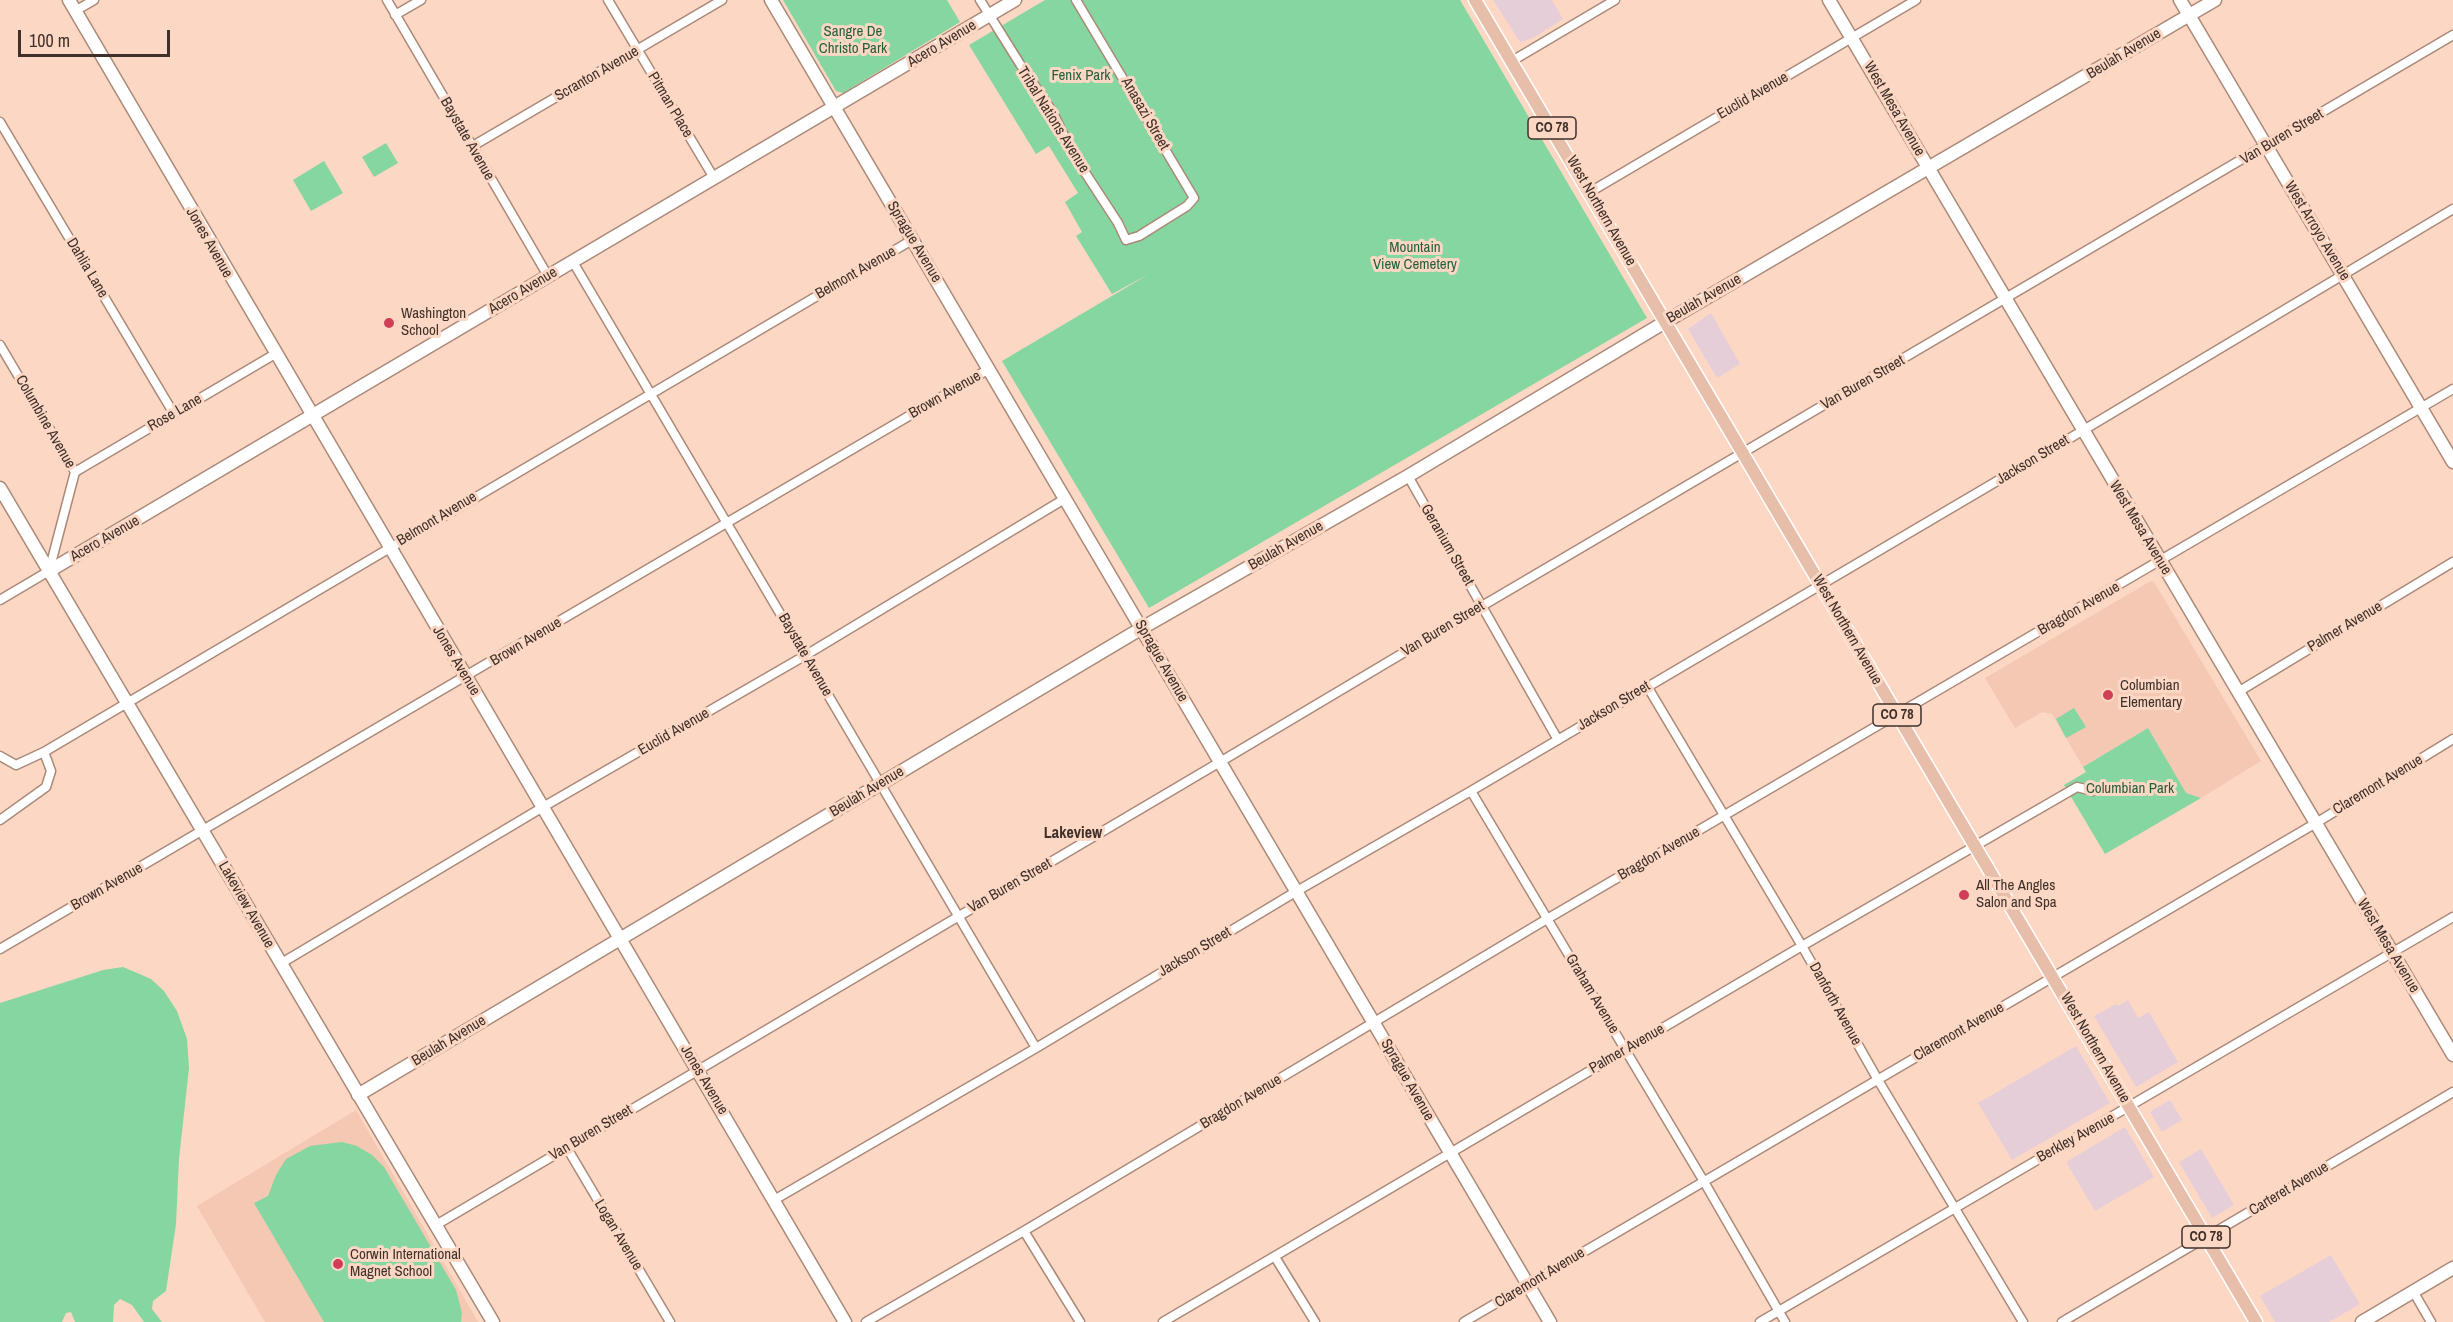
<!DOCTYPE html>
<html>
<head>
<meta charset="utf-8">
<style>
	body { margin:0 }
	#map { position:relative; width:2453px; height:1322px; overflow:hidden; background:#fcd7c4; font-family:"Archivo Narrow",sans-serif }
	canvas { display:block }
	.scale { position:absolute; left:18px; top:30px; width:152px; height:27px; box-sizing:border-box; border:3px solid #3f312a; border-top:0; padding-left:8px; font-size:18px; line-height:21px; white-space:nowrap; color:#3f312a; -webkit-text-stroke:4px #fcd7c4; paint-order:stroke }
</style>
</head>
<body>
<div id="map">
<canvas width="2453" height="1322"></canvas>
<div class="scale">100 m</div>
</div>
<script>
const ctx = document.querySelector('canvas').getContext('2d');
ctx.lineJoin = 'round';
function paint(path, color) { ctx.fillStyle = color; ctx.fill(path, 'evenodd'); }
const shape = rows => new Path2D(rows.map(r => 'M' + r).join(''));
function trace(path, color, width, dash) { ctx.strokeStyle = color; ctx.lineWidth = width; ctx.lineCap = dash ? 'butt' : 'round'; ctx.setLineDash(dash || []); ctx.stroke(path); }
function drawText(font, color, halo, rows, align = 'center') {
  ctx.font = font + ' "Archivo Narrow",sans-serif'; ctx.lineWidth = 6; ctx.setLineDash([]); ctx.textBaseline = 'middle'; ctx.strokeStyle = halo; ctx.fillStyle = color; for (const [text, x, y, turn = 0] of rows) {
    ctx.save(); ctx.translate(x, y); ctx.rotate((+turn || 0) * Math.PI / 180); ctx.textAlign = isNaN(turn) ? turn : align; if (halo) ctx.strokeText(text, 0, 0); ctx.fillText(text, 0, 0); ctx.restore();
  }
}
paint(shape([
	[1493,0,1552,0,1563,19,1533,38,1520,42],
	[1711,313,1740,364,1717,378,1688,329],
	[2128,1000,2138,1018,2149,1012,2178,1062,2136,1087,2094,1016,2116,1004,2118,1006],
	[2076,1046,2110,1103,2012,1160,1978,1103],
	[2170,1100,2182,1120,2162,1132,2150,1112],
	[2125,1127,2154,1177,2095,1211,2066,1162],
	[2201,1149,2234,1205,2212,1218,2179,1162],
	[2331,1255,2360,1304,2329,1322,2275,1322,2260,1296]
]), '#e6ced8');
paint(shape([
	[2151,581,2154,582,2261,761,2201,798,2186,794,2148,728,2083,767,2052,714,2042,712,2015,728,1985,678],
	[356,1110,478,1322,265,1322,197,1206]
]), '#f4c8b2');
paint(shape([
	[783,0,947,0,960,22,843,93,836,91],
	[1045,0,1460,0,1647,318,1149,608,1002,361,1149,274,1112,294,1076,236,1082,232,1065,202,1078,193,1049,146,1036,154,969,45],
	[386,143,398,163,374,177,362,157],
	[324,161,343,193,311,211,293,180],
	[2074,708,2086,727,2066,738,2056,719],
	[2148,728,2186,793,2201,798,2105,854,2064,785,2086,772,2083,767],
	[123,967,151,979,164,991,177,1011,187,1039,189,1068,179,1159,176,1224,166,1291,153,1301,152,1309,162,1322,144,1322,132,1305,120,1299,114,1305,113,1322,75,1322,71,1312,66,1313,62,1322,0,1322,0,1003,103,970],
	[342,1142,357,1146,372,1155,384,1167,456,1290,462,1313,461,1322,324,1322,254,1203,268,1196,276,1175,286,1159,310,1146]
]), '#85d6a0');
const street = shape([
	[387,0,548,276],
	[608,0,714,178],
	[980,0,1020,64,1052,111,1073,154,1118,223,1126,240,1139,236,1187,206,1194,198,1076,0],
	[75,11,94,0],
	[395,15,421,0],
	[1512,61,1615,0],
	[0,122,174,414],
	[471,147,722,0],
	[1590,192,1916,0],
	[573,262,1036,1048],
	[0,345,75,472,49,571,0,600],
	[75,472,275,354],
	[1408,476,1558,740],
	[1647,686,1802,946,1878,1080,2023,1322],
	[2238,692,2453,562],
	[0,756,16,765,44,752],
	[1471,791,1703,1180,1785,1322],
	[0,820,46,787,51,771,44,752,912,240],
	[0,949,989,369],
	[280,964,543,807,806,655,1066,498],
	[567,1148,670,1322],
	[774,1200,1036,1048,1297,891,1471,791,2082,431,2453,209],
	[436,1225,1220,762,1482,606,2453,35],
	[1024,1231,1080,1322],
	[1275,1257,1315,1322],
	[2413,1291,2431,1322],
	[866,1322,1024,1231,1547,919,2453,389],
	[1163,1322,1802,946,2077,787,2093,791],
	[1464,1322,2316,823,2453,739],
	[1760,1322,2453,917],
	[2062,1322,2453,1092]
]);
const secondary = shape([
	[69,0,845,1322],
	[771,0,1550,1322],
	[1829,0,2453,1055],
	[2180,0,2453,462],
	[0,488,493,1322],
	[49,571,1015,0],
	[358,1095,1142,628,1408,476,1665,322,2215,0],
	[2362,1322,2453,1268]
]);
const primary = shape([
	[1475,0,2256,1322]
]);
trace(street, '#ab8978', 11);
trace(secondary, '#ab8978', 15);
trace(primary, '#fff', 15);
trace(street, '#fff', 8);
trace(secondary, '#fff', 12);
trace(primary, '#e6beaa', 12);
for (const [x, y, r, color] of [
	[389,323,6,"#cf3f56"],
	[2108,695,6,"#cf3f56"],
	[1964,895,6,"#cf3f56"],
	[338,1264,6,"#cf3f56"]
]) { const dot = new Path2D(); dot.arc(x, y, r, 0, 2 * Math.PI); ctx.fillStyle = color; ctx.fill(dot); trace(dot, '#fcd7c4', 2); }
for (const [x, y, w] of [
	[1552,128,48],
	[1897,715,48],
	[2206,1237,48]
]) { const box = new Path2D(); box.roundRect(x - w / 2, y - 11, w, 22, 4.5); ctx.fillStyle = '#fcd7c4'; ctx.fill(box); trace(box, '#3f312a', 1.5); }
drawText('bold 14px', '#3f312a', null, [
	["CO 78",1552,128],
	["CO 78",1897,715],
	["CO 78",2206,1237]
]);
drawText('15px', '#245f3b', '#fcd7c4', [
	["Sangre De",853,32],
	["Christo Park",853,49],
	["Fenix Park",1081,76],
	["Mountain",1415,248],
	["View Cemetery",1415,265],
	["Columbian Park",2130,789]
]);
drawText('15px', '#3f312a', '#fcd7c4', [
	["Acero Avenue",942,44,-31],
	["Beulah Avenue",2124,54,-31],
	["Scranton Avenue",597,74,-30],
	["Euclid Avenue",1753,96,-30],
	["Pitman Place",670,105,59],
	["West Mesa Avenue",1894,109,60],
	["Anasazi Street",1145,114,60],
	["Tribal Nations Avenue",1053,120,58],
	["Van Buren Street",2282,137,-31],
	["Baystate Avenue",467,139,60],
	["West Northern Avenue",1601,211,60],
	["West Arroyo Avenue",2317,231,59],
	["Sprague Avenue",914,242,59],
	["Jones Avenue",209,243,60],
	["Dahlia Lane",87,268,59],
	["Belmont Avenue",856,273,-30],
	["Acero Avenue",523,291,-31],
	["Beulah Avenue",1704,299,-30],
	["Van Buren Street",1863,383,-30],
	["Brown Avenue",945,395,-30],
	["Rose Lane",175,413,-30],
	["Columbine Avenue",45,422,60],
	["Jackson Street",2033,460,-31],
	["Belmont Avenue",437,519,-31],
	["West Mesa Avenue",2140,528,59],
	["Acero Avenue",105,539,-30],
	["Geranium Street",1447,545,60],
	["Beulah Avenue",1286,546,-30],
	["Bragdon Avenue",2079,609,-30],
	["Palmer Avenue",2345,627,-31],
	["Van Buren Street",1443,629,-31],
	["West Northern Avenue",1847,630,60],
	["Brown Avenue",526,642,-31],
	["Baystate Avenue",805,655,60],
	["Jones Avenue",456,661,59],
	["Sprague Avenue",1161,661,60],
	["Jackson Street",1614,706,-31],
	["Euclid Avenue",674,732,-30],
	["Claremont Avenue",2378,785,-31],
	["Beulah Avenue",867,792,-31],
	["Bragdon Avenue",1659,854,-30],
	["Van Buren Street",1010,886,-30],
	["Brown Avenue",107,887,-30],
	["Lakeview Avenue",246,905,60],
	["West Mesa Avenue",2388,946,59],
	["Jackson Street",1195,952,-31],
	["Graham Avenue",1592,994,59],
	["Danforth Avenue",1835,1004,61],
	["Claremont Avenue",1959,1032,-30],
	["Beulah Avenue",449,1041,-31],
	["West Northern Avenue",2095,1048,60],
	["Palmer Avenue",1627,1049,-30],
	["Jones Avenue",704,1080,59],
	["Sprague Avenue",1407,1080,60],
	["Bragdon Avenue",1241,1102,-31],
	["Van Buren Street",591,1133,-31],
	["Berkley Avenue",2076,1138,-29],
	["Carteret Avenue",2289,1189,-31],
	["Logan Avenue",618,1235,59],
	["Claremont Avenue",1540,1278,-31]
]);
drawText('15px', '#3f312a', '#fcd7c4', [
	["Washington",401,314],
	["School",401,331],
	["Columbian",2120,686],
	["Elementary",2120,703],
	["All The Angles",1976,886],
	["Salon and Spa",1976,903],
	["Corwin International",350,1255],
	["Magnet School",350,1272]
], 'left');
drawText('bold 16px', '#3f312a', '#fcd7c4', [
	["Lakeview",1073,834]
]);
</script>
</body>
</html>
